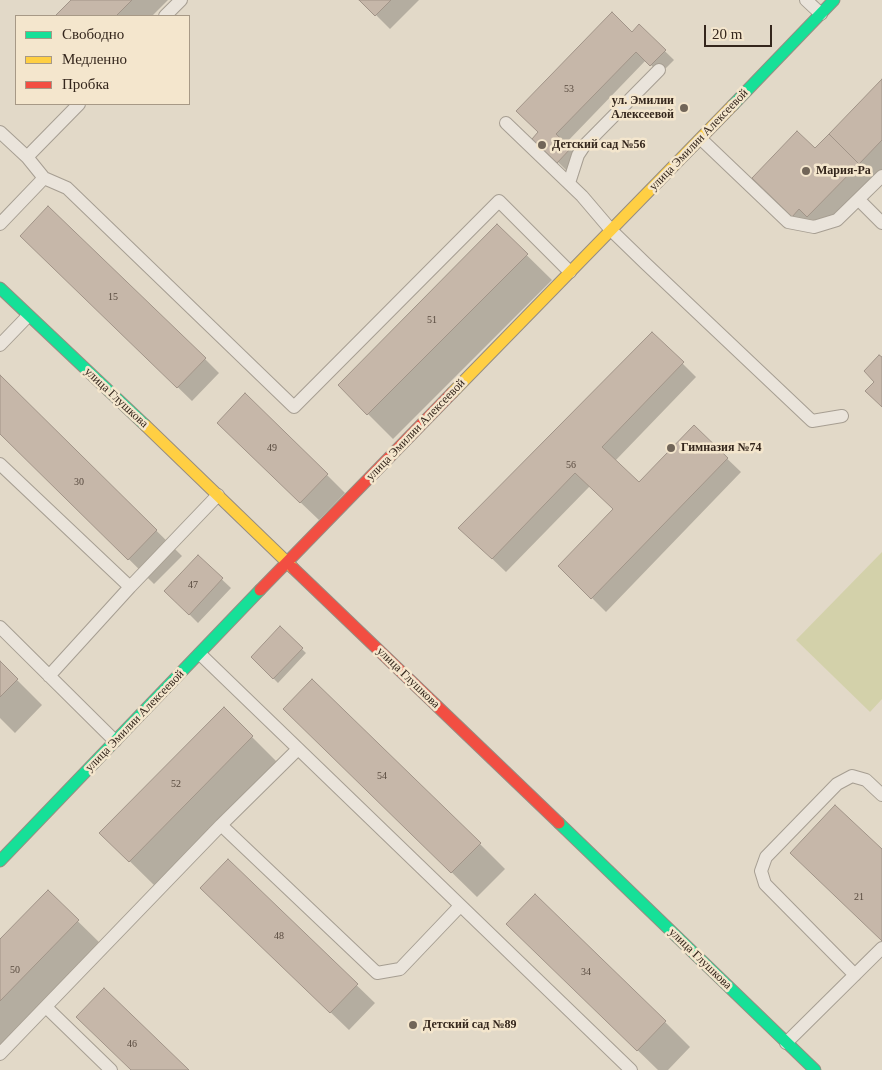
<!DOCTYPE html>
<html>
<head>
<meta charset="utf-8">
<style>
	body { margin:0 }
	#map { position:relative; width:882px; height:1070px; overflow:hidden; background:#e2d9c8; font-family:"Times New Roman",serif }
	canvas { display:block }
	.legend { position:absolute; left:15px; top:15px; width:175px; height:90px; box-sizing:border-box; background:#f4e6cd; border:1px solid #a79986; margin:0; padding:6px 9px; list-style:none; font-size:15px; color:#34261c }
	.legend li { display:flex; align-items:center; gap:10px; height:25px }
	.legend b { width:25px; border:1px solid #a79986 }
	.scale { position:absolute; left:704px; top:25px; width:68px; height:22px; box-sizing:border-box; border:2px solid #34261c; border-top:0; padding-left:6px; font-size:15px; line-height:18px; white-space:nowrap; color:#34261c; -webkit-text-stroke:4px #f4e6cd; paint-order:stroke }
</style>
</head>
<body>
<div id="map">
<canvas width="882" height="1070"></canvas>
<ul class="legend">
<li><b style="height:6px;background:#16e098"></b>Свободно</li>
<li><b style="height:6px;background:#ffcf43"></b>Медленно</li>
<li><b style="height:6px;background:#f24e42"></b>Пробка</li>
</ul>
<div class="scale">20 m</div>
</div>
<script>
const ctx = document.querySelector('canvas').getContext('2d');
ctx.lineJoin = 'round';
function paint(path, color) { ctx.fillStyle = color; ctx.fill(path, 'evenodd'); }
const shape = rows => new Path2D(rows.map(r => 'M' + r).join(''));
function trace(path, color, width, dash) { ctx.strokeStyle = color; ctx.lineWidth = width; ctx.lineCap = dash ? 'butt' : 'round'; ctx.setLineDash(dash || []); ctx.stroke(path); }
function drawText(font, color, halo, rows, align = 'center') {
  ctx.font = font + ' "Times New Roman",serif'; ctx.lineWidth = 5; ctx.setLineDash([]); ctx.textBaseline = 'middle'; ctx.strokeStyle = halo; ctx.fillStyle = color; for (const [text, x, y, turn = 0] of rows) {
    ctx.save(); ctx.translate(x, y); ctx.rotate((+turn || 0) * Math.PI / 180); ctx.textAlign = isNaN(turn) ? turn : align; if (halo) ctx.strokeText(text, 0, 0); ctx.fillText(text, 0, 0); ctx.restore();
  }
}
paint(shape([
	[882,552,882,699,870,712,796,640]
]), '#d3d1aa');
paint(shape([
	[73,0,168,0,152,16,57,16],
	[361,0,419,0,390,29],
	[639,26,674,60,660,74,646,60,565,144,579,158,567,171,534,138],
	[882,81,882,184,822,230,806,229,754,178,815,150],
	[497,226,552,280,393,439,339,385],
	[35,249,205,359,219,373,192,401],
	[652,333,696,377,615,461,639,484,694,427,741,472,606,612,560,566,614,510,590,486,506,572,460,528],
	[0,376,182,556,154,584,0,432],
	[236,441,327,475,345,493,319,520],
	[198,557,231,588,198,623,166,591],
	[280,628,306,653,278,683,252,657],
	[0,663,42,705,15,733,0,718],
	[224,709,277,762,155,886,101,833],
	[310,734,480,844,505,869,477,897],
	[228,861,375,1003,349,1030,220,906],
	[48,892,103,946,0,1052,0,941],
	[533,949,665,1022,690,1047,668,1070,658,1070]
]), '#0003');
const building = shape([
	[71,0,132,0,116,16,55,16,71,0],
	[359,0,391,0,375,16,359,0],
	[612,12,632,32,639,24,666,50,650,66,636,52,556,134,571,148,557,163,532,139,538,132,516,111,612,12],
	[882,79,882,140,859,164,829,134,882,79],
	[797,131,815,148,829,134,859,164,807,217,799,209,792,217,752,178,797,131],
	[48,206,206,358,177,388,20,236,48,206],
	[497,224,528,254,367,415,338,385,497,224],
	[652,332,684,362,602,447,639,482,694,425,728,458,591,599,558,566,613,509,575,473,492,559,458,528,652,332],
	[879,355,882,357,882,407,865,391,874,382,864,371,879,355],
	[0,375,157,530,128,560,0,434,0,375],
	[245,393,328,474,300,503,217,423,245,393],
	[198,555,223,578,189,615,164,591,198,555],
	[280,626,303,648,273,679,251,657,280,626],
	[0,661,18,679,0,697,0,661],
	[312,679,481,843,451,873,283,709,312,679],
	[224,707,253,736,129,862,99,833,224,707],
	[835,805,882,849,882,941,790,853,835,805],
	[228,859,358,984,330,1013,200,888,228,859],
	[48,890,79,920,0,1001,0,939,48,890],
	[535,894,666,1021,637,1051,506,924,535,894],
	[104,988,189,1070,131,1070,76,1017,104,988]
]);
paint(building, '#c6b7a9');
trace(building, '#a19488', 1);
const lane = shape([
	[806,0,821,14],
	[165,16,181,0],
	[506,123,582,196,611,230,645,263,812,421,842,416],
	[0,132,27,157,44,178,67,188,294,407,499,201,570,272],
	[701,139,788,222,814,227,837,220,882,176],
	[27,157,79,104],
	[569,183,578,155,584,146,659,70],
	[859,200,882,223],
	[0,224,44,178],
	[0,345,28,316],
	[0,464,130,587],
	[0,627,115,741],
	[200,654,631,1070],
	[49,676,130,587,218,495],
	[221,825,377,973,400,969,460,906],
	[855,975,765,884,761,871,766,857,837,784,852,776,866,780,882,795],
	[46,1007,111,1070],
	[786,1043,882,948],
	[0,1054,221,825,298,749]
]);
const fast = shape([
	[733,105,834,0],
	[0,288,145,425],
	[559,823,815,1070],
	[0,861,260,590]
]);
const slow = shape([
	[452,393,733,105],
	[145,425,293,568]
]);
const jam = shape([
	[293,568,559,823],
	[260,590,452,393]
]);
trace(lane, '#a69e92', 14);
trace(fast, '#968d82', 13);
trace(slow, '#968d82', 13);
trace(jam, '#968d82', 13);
trace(lane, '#eae4db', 12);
trace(fast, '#16e098', 11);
trace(slow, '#ffcf43', 11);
trace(jam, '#f24e42', 11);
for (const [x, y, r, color] of [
	[684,108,5,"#716558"],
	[542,145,5,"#716558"],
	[806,171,5,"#716558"],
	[671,448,5,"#716558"],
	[413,1025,5,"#716558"]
]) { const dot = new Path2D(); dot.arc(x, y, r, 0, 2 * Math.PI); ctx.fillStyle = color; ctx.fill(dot); trace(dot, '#f4e6cd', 2); }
drawText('10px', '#584a3f', null, [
	["53",569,89],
	["15",113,297],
	["51",432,320],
	["49",272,448],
	["56",571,465],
	["30",79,482],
	["47",193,585],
	["54",382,776],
	["52",176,784],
	["21",859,897],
	["48",279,936],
	["50",15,970],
	["34",586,972],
	["46",132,1044]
]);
drawText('bold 12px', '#34261c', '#f4e6cd', [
	["ул. Эмилии",674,101,"right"],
	["Алексеевой",674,115,"right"],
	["Детский сад №56",552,145],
	["Мария-Ра",816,171],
	["Гимназия №74",681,448],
	["Детский сад №89",423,1025]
], 'left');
drawText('12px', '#34261c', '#f4e6cd', [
	["улица Эмилии Алексеевой",699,140,-46],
	["улица Глушкова",116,398,43],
	["улица Эмилии Алексеевой",416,430,-46],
	["улица Глушкова",408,678,44],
	["улица Эмилии Алексеевой",135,721,-46],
	["улица Глушкова",700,959,44]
]);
</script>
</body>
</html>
